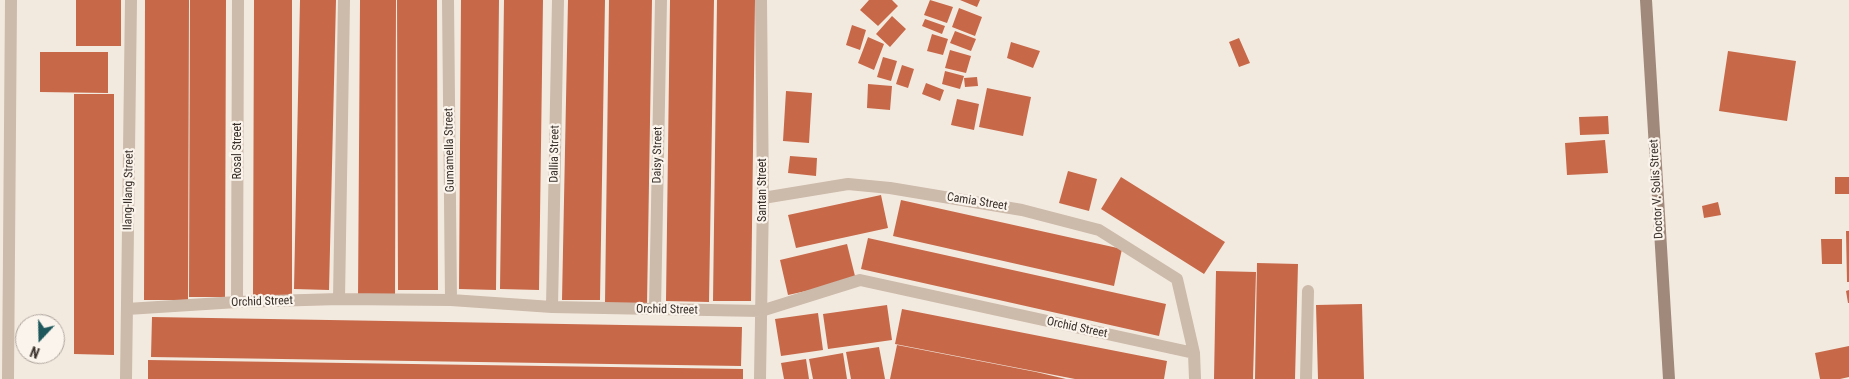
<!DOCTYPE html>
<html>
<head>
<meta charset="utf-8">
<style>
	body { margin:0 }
	#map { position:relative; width:1849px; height:379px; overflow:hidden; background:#f3eadf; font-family:"Roboto Condensed",sans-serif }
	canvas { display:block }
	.north { position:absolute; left:15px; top:314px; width:50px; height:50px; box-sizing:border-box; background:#faf4ec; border:1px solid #ada59e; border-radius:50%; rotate:201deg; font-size:14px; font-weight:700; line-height:20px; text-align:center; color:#392f2a }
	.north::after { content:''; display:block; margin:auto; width:18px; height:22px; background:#1e585c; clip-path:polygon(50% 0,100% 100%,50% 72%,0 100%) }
</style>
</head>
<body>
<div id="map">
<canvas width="1849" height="379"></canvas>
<div class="north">N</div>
</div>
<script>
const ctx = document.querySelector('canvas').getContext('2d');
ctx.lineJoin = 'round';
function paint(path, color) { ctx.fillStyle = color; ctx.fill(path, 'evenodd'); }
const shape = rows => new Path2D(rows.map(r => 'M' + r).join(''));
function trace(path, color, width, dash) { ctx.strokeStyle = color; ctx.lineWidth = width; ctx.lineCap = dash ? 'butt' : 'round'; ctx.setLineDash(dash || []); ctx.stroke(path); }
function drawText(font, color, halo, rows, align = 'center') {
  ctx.font = font + ' "Roboto Condensed",sans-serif'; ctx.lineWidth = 4.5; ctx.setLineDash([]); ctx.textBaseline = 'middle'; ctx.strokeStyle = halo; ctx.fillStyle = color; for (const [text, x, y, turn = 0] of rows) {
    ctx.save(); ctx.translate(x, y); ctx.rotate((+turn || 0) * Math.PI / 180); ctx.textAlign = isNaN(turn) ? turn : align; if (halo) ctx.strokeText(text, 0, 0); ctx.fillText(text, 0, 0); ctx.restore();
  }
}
paint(shape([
	[76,0,121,0,121,46,76,46],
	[145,0,189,0,188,300,144,300],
	[190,0,226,0,225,297,189,297],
	[254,0,292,0,292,296,253,295],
	[300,0,336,0,329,290,294,289],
	[360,0,396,0,395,299,358,299],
	[397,0,437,0,438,290,398,290],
	[461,0,499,0,496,290,459,289],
	[504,0,543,0,539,290,500,289],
	[568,0,605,0,600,300,562,300],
	[609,0,652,0,647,304,605,303],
	[670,0,714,0,709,302,666,301],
	[717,0,755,0,751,301,713,301],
	[869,0,892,0,898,6,878,26,860,10],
	[930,0,953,7,947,23,924,15],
	[960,0,980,0,977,7],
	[959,8,982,17,975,36,952,27],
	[892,16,906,29,890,47,876,34],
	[925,19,945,26,942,34,922,26],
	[852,25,866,30,860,50,846,45],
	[955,31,976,39,971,51,950,43],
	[932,34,948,39,943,55,927,51],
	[868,37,884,44,874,70,858,63],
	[1239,38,1250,63,1239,67,1229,42],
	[1011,42,1040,51,1033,68,1007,58],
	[950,50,971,56,966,73,945,68],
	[1728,51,1796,61,1787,121,1719,111],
	[40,52,108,52,108,93,40,92],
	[883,57,897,61,891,81,877,77],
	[902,65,914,69,908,88,896,84],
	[945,71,964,76,960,89,942,84],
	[977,77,978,86,965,87,964,78],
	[926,83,944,90,940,101,922,94],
	[868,84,892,86,890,110,867,108],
	[987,88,1031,97,1023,136,979,127],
	[786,91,812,93,809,143,783,141],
	[74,94,114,94,114,355,74,354],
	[957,99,979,104,974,130,951,125],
	[1608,116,1609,134,1580,135,1579,117],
	[1605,140,1608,173,1567,175,1565,143],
	[790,156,817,158,816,176,788,173],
	[1068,171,1097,179,1089,211,1059,203],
	[1121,177,1225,242,1204,274,1101,209],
	[1835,177,1849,177,1849,194,1835,194],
	[881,195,888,228,796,248,788,215],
	[901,200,1122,249,1114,286,893,236],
	[1718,202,1721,215,1704,218,1702,206],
	[1846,231,1849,231,1849,282,1847,282],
	[868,238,1166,304,1159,336,861,269],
	[1821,239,1842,239,1842,264,1822,264],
	[847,244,856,280,788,295,780,260],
	[1257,263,1298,264,1295,379,1255,379],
	[1216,271,1256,272,1253,379,1214,379],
	[1849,290,1849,303,1848,303,1846,291],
	[1362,304,1364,379,1318,379,1316,305],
	[887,305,892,340,828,349,823,314],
	[902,309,1167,361,1164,379,1075,379,895,344],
	[818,313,823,350,781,356,775,319],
	[152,317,742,327,741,366,151,357],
	[897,345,1036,372,1066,379,890,379],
	[1849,346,1849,377,1840,379,1820,379,1815,353],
	[879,347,885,379,851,379,846,352],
	[843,353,847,379,813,379,809,359],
	[806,359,809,379,784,379,781,363],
	[148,360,743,369,743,379,148,379]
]), '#c76849');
trace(shape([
	[448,0,451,300],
	[763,198,848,184,890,188,1022,210,1099,230,1177,279,1194,353,1195,379],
	[339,299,344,0],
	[237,302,238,0],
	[552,307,558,0],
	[127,309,237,302,339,299,451,300,552,307,761,311,860,280,1194,353],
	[655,309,661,0],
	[8,379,11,0],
	[126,379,131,0],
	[760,379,763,198,761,0],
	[1306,379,1308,291]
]), '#ccbaaa', 12);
trace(shape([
	[1646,0,1669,379]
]), '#a0897b', 12);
drawText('12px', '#392f2a', '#faf4ec', [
	["Gumamella Street",450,150,-91],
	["Rosal Street",238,151,-90],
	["Dallia Street",555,154,-89],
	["Daisy Street",658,155,-89],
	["Doctor V. Solis Street",1657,189,-93],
	["Ilang-Ilang Street",129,190,-89],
	["Santan Street",763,190,-90],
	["Camia Street",977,202,9],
	["Orchid Street",262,302,-2],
	["Orchid Street",667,310,1],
	["Orchid Street",1077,328,12]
]);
</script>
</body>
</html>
